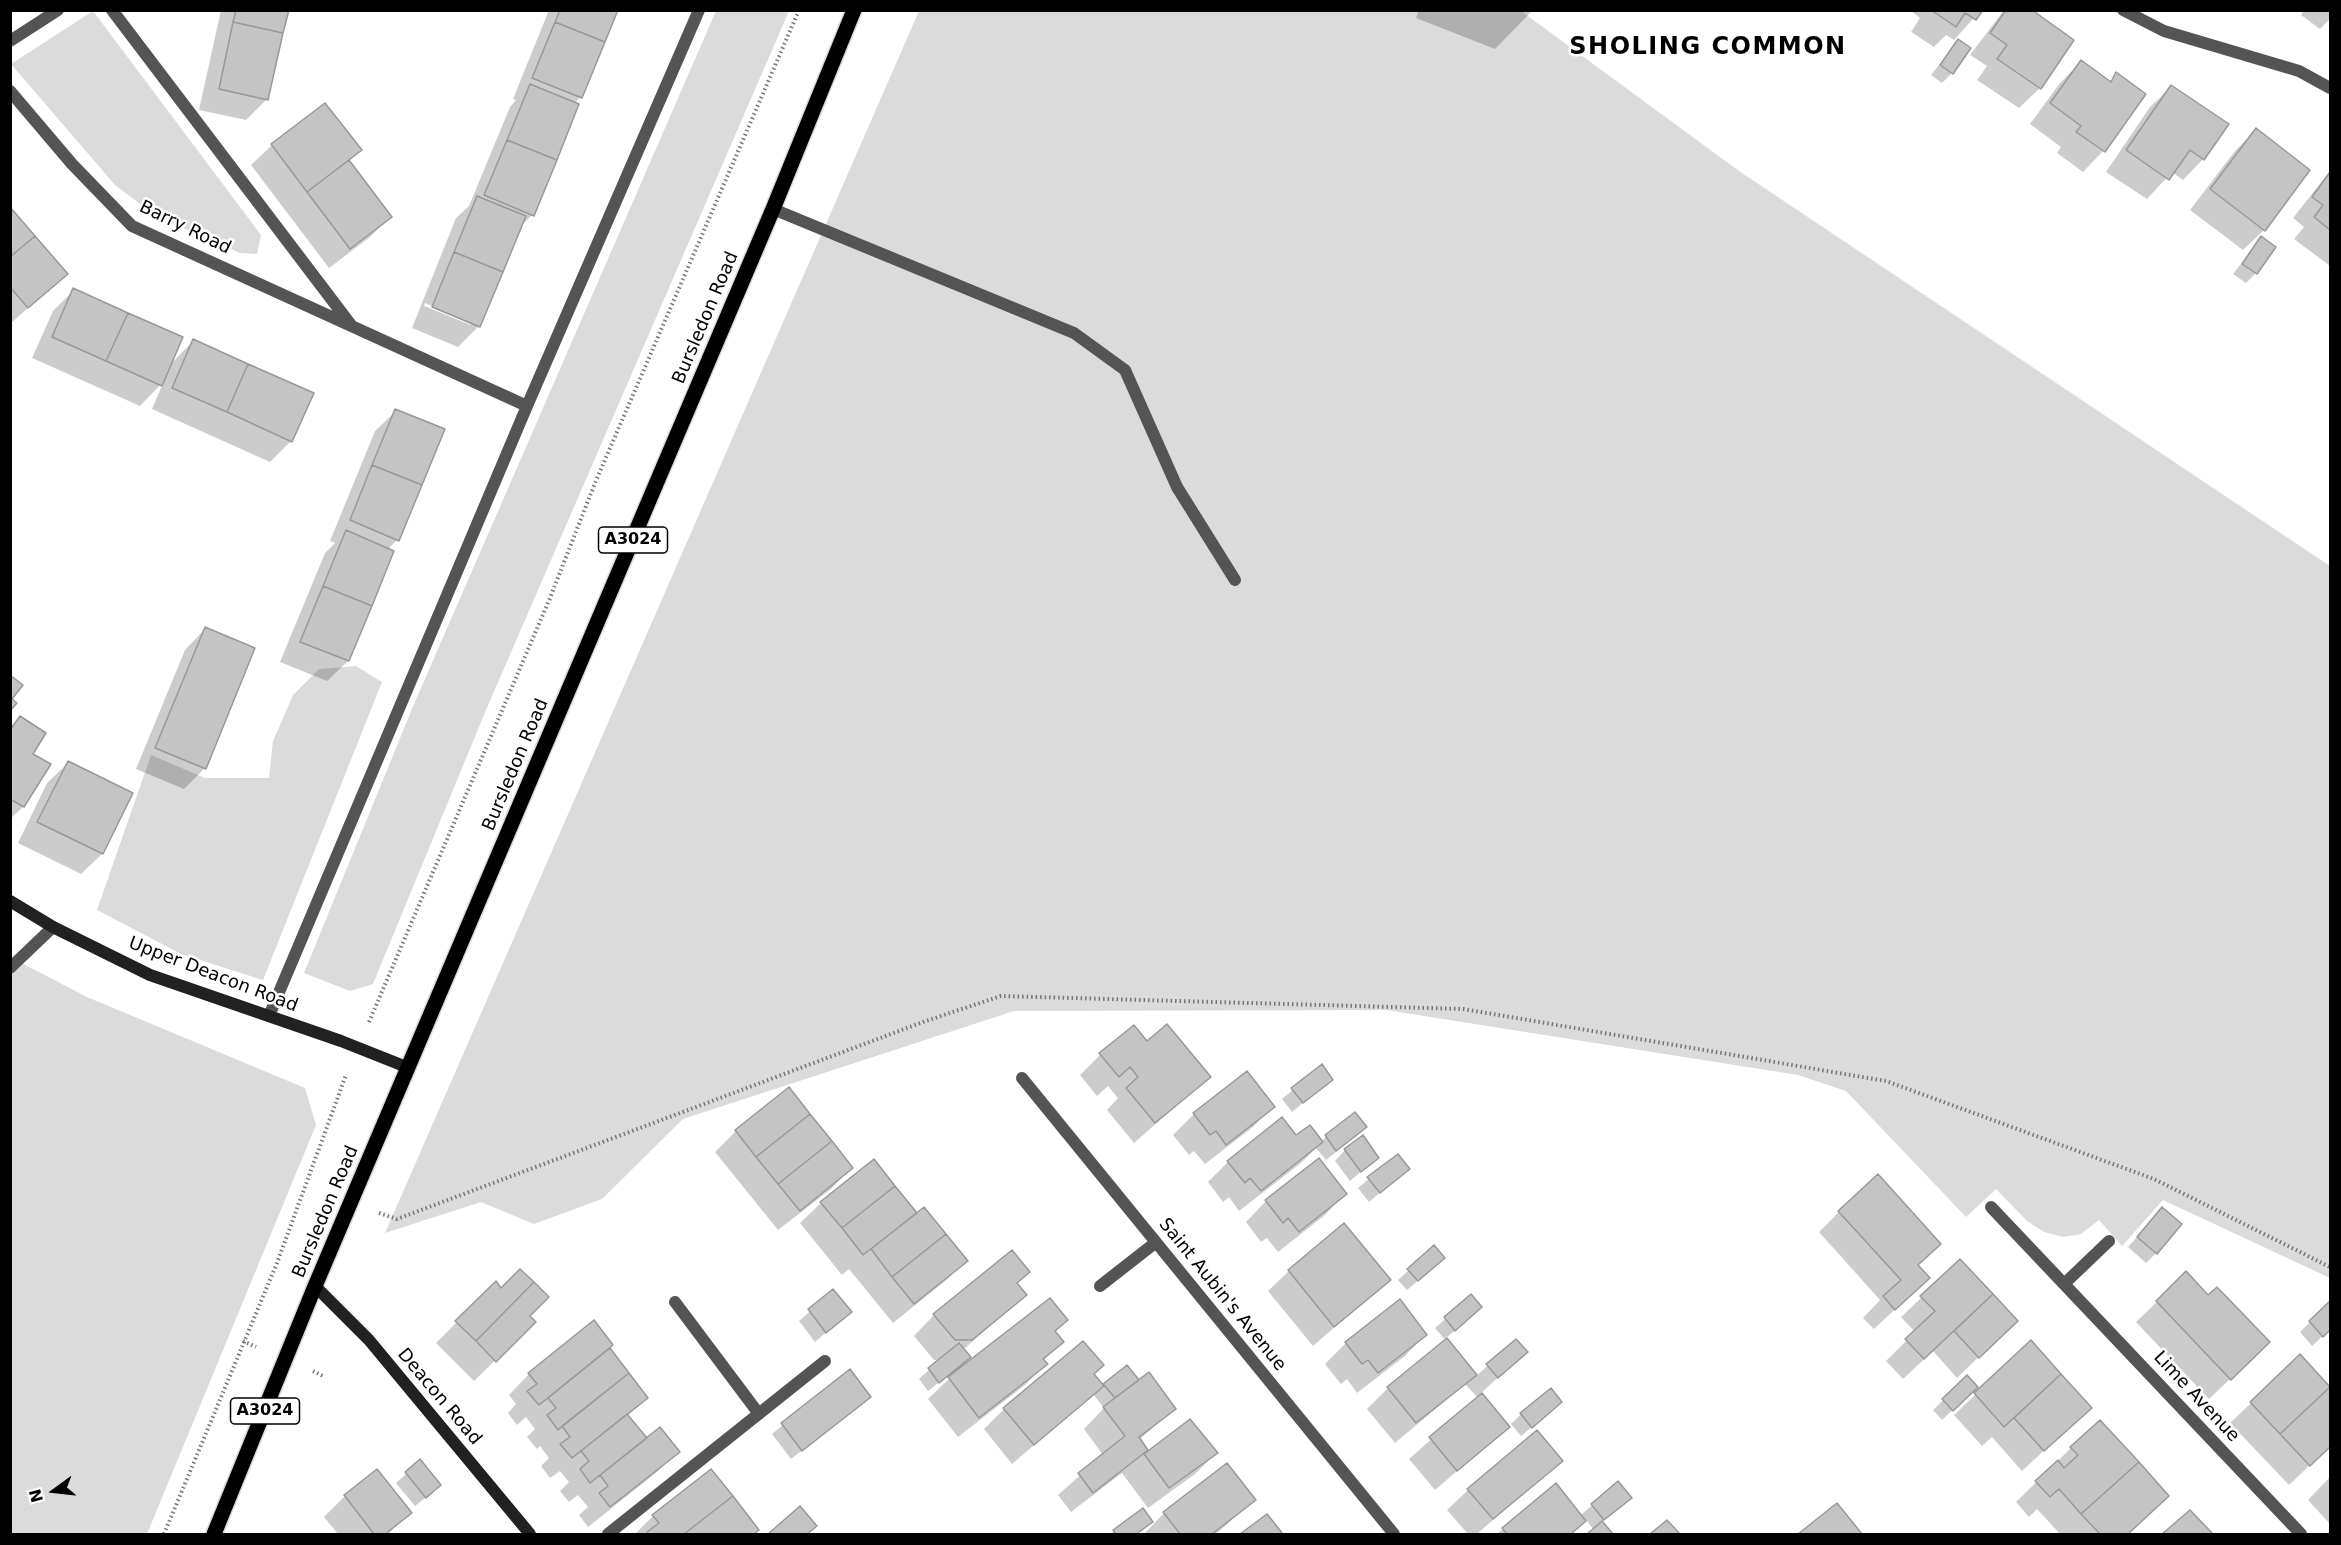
<!DOCTYPE html>
<html>
<head>
<meta charset="utf-8">
<style>
	body { margin:0 }
	#map { position:relative; width:2341px; height:1545px; overflow:hidden; background:#fff; font-family:"DejaVu Sans",sans-serif }
	canvas { display:block }
	.frame { position:absolute; inset:0; border:12px solid #000; pointer-events:none }
	.north { position:absolute; left:24px; top:1461px; width:60px; height:60px; -webkit-text-stroke:4px #fff; paint-order:stroke; rotate:255deg; font-size:16px; font-weight:700; line-height:24px; text-align:center; color:#000 }
	.north::after { content:''; display:block; margin:auto; width:21px; height:27px; background:#000; clip-path:polygon(50% 0,100% 100%,50% 72%,0 100%) }
</style>
</head>
<body>
<div id="map">
<canvas width="2341" height="1545"></canvas>
<div class="frame"></div>
<div class="north">N</div>
</div>
<script>
const ctx = document.querySelector('canvas').getContext('2d');
ctx.lineJoin = 'round';
function paint(path, color) { ctx.fillStyle = color; ctx.fill(path, 'evenodd'); }
const shape = rows => new Path2D(rows.map(r => 'M' + r).join(''));
function trace(path, color, width, dash) { ctx.strokeStyle = color; ctx.lineWidth = width; ctx.lineCap = dash ? 'butt' : 'round'; ctx.setLineDash(dash || []); ctx.stroke(path); }
function drawText(font, color, halo, rows, align = 'center') {
  ctx.font = font + ' "DejaVu Sans",sans-serif'; ctx.lineWidth = 5; ctx.setLineDash([]); ctx.textBaseline = 'middle'; ctx.strokeStyle = halo; ctx.fillStyle = color; for (const [text, x, y, turn = 0] of rows) {
    ctx.save(); ctx.translate(x, y); ctx.rotate((+turn || 0) * Math.PI / 180); ctx.textAlign = isNaN(turn) ? turn : align; if (halo) ctx.strokeText(text, 0, 0); ctx.fillText(text, 0, 0); ctx.restore();
  }
}
paint(shape([
	[93,11,261,235,257,254,240,253,156,216,115,185,11,64],
	[716,11,789,11,486,710,373,984,350,991,304,973,414,704],
	[919,11,1521,11,1739,171,2330,566,2330,1278,2163,1200,2122,1246,2099,1220,2081,1234,2063,1237,2044,1232,2027,1221,1996,1189,1966,1217,1846,1091,1798,1075,1386,1010,1014,1011,683,1119,602,1199,534,1224,481,1202,385,1233],
	[356,666,382,682,263,980,181,954,97,910,151,755,205,778,269,778,273,741,293,695,319,669],
	[10,957,87,997,305,1088,316,1125,147,1534,11,1534]
]), '#dbdbdb');
paint(shape([
	[221,10,287,10,267,99,246,120,199,110],
	[549,10,616,10,580,97,574,104,532,215,520,227,479,326,458,347,412,328,456,218,469,206,510,107,516,100,513,99],
	[425,303,471,322,471,325,424,306],
	[1419,10,1533,10,1495,49,1416,18],
	[1910,10,1981,10,1954,40,1946,35,1934,47,1911,32,1920,18],
	[2004,10,2029,10,2040,88,2019,108,1977,80,1987,66,1970,55],
	[2304,10,2330,10,2330,19,2320,29,2301,15],
	[1958,41,1952,73,1942,83,1931,75],
	[2081,62,2109,82,2117,74,2144,94,2103,151,2083,172,2057,153,2061,147,2030,124,2060,83],
	[2171,87,2203,159,2183,180,2172,172,2147,199,2106,172,2150,107],
	[2256,130,2264,230,2243,250,2190,210,2235,151],
	[272,145,360,150,348,162,390,217,370,237,329,268,251,165],
	[2330,171,2330,266,2294,239,2304,227,2293,218],
	[10,209,66,274,10,324],
	[2261,238,2256,273,2246,283,2233,274],
	[74,290,170,365,193,341,291,441,270,462,152,409,164,381,140,406,32,358,53,311],
	[396,411,397,540,388,549,393,551,348,661,327,681,280,662,325,553,335,543,330,541,375,431],
	[205,629,205,768,184,789,136,769,185,650],
	[20,718,31,755,49,765,23,807,10,819,10,727],
	[68,763,131,794,102,854,81,874,18,843,47,783],
	[1147,1043,1209,1077,1134,1143,1107,1110,1118,1098,1108,1086,1097,1096,1080,1075,1100,1055],
	[1321,1066,1331,1080,1292,1112,1282,1099],
	[1247,1073,1273,1106,1253,1127,1205,1164,1194,1151,1189,1155,1173,1135,1194,1114],
	[789,1089,851,1168,831,1189,778,1230,715,1152,736,1131],
	[1355,1114,1365,1127,1355,1137,1326,1160,1316,1148,1301,1163,1239,1211,1229,1197,1223,1202,1208,1182,1228,1162,1295,1137,1321,1141],
	[1345,1150,1377,1158,1350,1181,1335,1161],
	[1397,1156,1408,1169,1369,1202,1358,1188],
	[1345,1194,1325,1215,1278,1252,1267,1238,1261,1242,1246,1222,1266,1201],
	[821,1203,917,1215,966,1261,945,1281,893,1323,849,1269,842,1275,800,1223],
	[2162,1209,2156,1253,2146,1263,2128,1247],
	[1839,1212,1917,1266,1907,1298,1874,1329,1863,1318,1880,1300,1819,1232],
	[1434,1247,1433,1268,1407,1290,1398,1280],
	[1960,1261,2016,1321,1957,1378,1933,1351,1903,1379,1886,1361,1915,1332,1901,1317],
	[1289,1271,1389,1280,1313,1346,1268,1291],
	[1028,1272,1016,1284,1025,1295,963,1350,969,1357,954,1372,1054,1332,1062,1342,1043,1361,1046,1364,1025,1385,958,1437,928,1399,953,1375,951,1373,928,1391,919,1379,940,1360,934,1360,914,1336,934,1315],
	[2186,1274,2247,1363,2209,1399,2136,1322],
	[495,1284,534,1322,474,1381,436,1343],
	[833,1291,850,1312,815,1342,799,1321],
	[1471,1296,1470,1317,1446,1338,1476,1376,1516,1341,1526,1352,1480,1394,1508,1427,1435,1490,1409,1459,1478,1398,1465,1384,1395,1443,1367,1409,1388,1388,1446,1341,1435,1328],
	[2330,1303,2330,1329,2312,1346,2300,1332],
	[1425,1335,1405,1356,1357,1393,1347,1379,1341,1384,1325,1364,1346,1343],
	[2031,1342,2090,1408,2022,1471,1992,1437,1982,1446,1954,1415],
	[608,1348,646,1398,627,1416,647,1441,678,1451,657,1472,588,1527,579,1515,588,1507,578,1495,569,1502,560,1491,569,1482,560,1471,550,1478,541,1466,549,1458,540,1446,537,1449,527,1437,535,1429,526,1417,517,1425,508,1413,516,1404,509,1395,529,1374],
	[2300,1357,2330,1389,2330,1446,2289,1485,2230,1423],
	[1127,1367,1139,1382,1174,1409,1139,1440,1148,1452,1216,1453,1195,1474,1148,1508,1122,1473,1071,1512,1058,1495,1103,1455,1084,1429,1104,1408,1093,1394,1012,1464,984,1429,1004,1409,1092,1375,1102,1387],
	[849,1371,859,1407,791,1459,772,1434],
	[1967,1377,1976,1387,1942,1420,1933,1410],
	[1550,1412,1521,1436,1511,1424,1521,1414],
	[2071,1448,2167,1496,2127,1534,2060,1534,2037,1509,2029,1517,2016,1502],
	[1561,1461,1477,1534,1468,1534,1447,1510,1468,1490],
	[419,1462,429,1495,415,1506,396,1483],
	[377,1471,410,1513,388,1534,338,1534,324,1517,345,1496],
	[2330,1477,2330,1524,2308,1500],
	[1630,1498,1601,1523,1611,1534,1589,1534,1594,1530,1586,1520,1571,1534,1497,1534,1503,1529,1580,1516,1592,1505],
	[1254,1500,1216,1534,1144,1534,1164,1513],
	[1837,1505,1859,1534,1800,1534],
	[800,1508,815,1525,806,1534,770,1534],
	[1143,1510,1151,1522,1141,1532,1110,1534],
	[2190,1512,2211,1534,2165,1534],
	[653,1516,757,1530,753,1534,635,1534],
	[1266,1516,1281,1534,1242,1534]
]), '#0003');
const building = shape([
	[236,10,289,10,283,33,233,22,236,10],
	[560,10,618,10,605,42,555,22,560,10],
	[1931,10,1983,10,1976,20,1965,13,1956,27,1931,10],
	[2006,10,2032,10,2074,40,2041,89,1997,59,2007,45,1990,33,2006,10],
	[233,22,283,33,268,100,219,89,233,22],
	[555,22,605,42,582,98,532,78,555,22],
	[1958,39,1971,48,1953,74,1940,65,1958,39],
	[2081,60,2111,82,2116,72,2146,94,2105,152,2076,132,2081,126,2050,103,2081,60],
	[530,84,579,104,557,160,507,140,530,84],
	[2171,85,2229,124,2204,160,2190,150,2169,180,2126,150,2171,85],
	[325,103,362,150,307,192,271,144,325,103],
	[2256,128,2310,170,2265,231,2210,189,2256,128],
	[507,140,557,160,534,216,484,195,507,140],
	[349,160,392,217,350,249,307,192,349,160],
	[2330,172,2330,230,2314,217,2323,205,2312,197,2330,172],
	[477,196,526,216,503,272,454,252,477,196],
	[10,207,35,236,10,257,10,207],
	[35,236,68,274,28,308,10,287,10,257,35,236],
	[2261,236,2276,247,2257,274,2242,264,2261,236],
	[454,252,503,272,480,327,432,307,454,252],
	[73,288,128,313,106,361,52,337,73,288],
	[128,313,183,337,162,386,106,361,128,313],
	[193,339,248,364,227,412,172,388,193,339],
	[248,364,314,393,292,442,227,412,248,364],
	[395,409,445,429,422,485,372,465,395,409],
	[372,465,422,485,399,541,350,520,372,465],
	[346,530,394,551,372,606,323,586,346,530],
	[323,586,372,606,349,661,300,642,323,586],
	[205,627,255,648,206,769,155,748,205,627],
	[10,675,23,685,12,699,17,703,10,711,10,675],
	[20,716,46,733,33,754,51,764,24,807,10,799,10,730,20,716],
	[68,761,133,793,103,854,37,822,68,761],
	[1167,1024,1211,1077,1155,1123,1126,1088,1138,1077,1130,1067,1119,1077,1099,1053,1134,1025,1147,1041,1167,1024],
	[1322,1064,1333,1080,1303,1103,1291,1088,1322,1064],
	[1247,1071,1275,1107,1226,1145,1216,1131,1210,1135,1193,1113,1247,1071],
	[789,1087,810,1114,756,1157,735,1130,789,1087],
	[1355,1112,1367,1127,1336,1151,1325,1135,1355,1112],
	[810,1114,832,1141,778,1184,756,1157,810,1114],
	[1282,1117,1296,1135,1310,1125,1323,1142,1261,1191,1250,1178,1245,1183,1227,1161,1282,1117],
	[1363,1135,1379,1158,1361,1172,1344,1149,1363,1135],
	[832,1141,853,1168,800,1211,778,1184,832,1141],
	[1398,1154,1410,1169,1380,1193,1367,1177,1398,1154],
	[1319,1158,1347,1194,1299,1232,1288,1218,1283,1223,1265,1200,1319,1158],
	[874,1159,895,1186,842,1228,820,1202,874,1159],
	[1878,1174,1941,1244,1918,1265,1930,1278,1895,1310,1883,1296,1901,1280,1838,1211,1878,1174],
	[895,1186,917,1213,863,1255,842,1228,895,1186],
	[924,1207,946,1234,892,1277,871,1249,924,1207],
	[2162,1207,2182,1224,2157,1254,2137,1237,2162,1207],
	[1344,1223,1391,1280,1334,1327,1288,1270,1344,1223],
	[946,1234,968,1261,914,1304,892,1277,946,1234],
	[1434,1245,1445,1258,1418,1281,1407,1269,1434,1245],
	[1012,1250,1030,1272,1017,1283,1027,1295,972,1340,955,1340,933,1314,1012,1250],
	[1960,1259,1993,1294,1924,1359,1905,1339,1935,1311,1920,1296,1960,1259],
	[520,1269,534,1282,476,1341,455,1321,496,1281,501,1288,520,1269],
	[2186,1271,2208,1295,2217,1287,2270,1342,2231,1380,2156,1301,2186,1271],
	[534,1282,549,1297,530,1316,536,1322,496,1362,476,1341,534,1282],
	[833,1289,852,1312,826,1333,808,1309,833,1289],
	[1471,1294,1482,1307,1455,1331,1444,1317,1471,1294],
	[1993,1294,2018,1321,1979,1358,1954,1331,1993,1294],
	[1050,1298,1068,1320,1055,1331,1064,1342,1043,1359,1048,1364,979,1418,948,1377,1050,1298],
	[1400,1299,1427,1335,1378,1373,1368,1360,1362,1364,1345,1342,1400,1299],
	[2330,1301,2330,1330,2323,1337,2309,1321,2330,1301],
	[594,1320,613,1345,539,1405,527,1391,537,1384,528,1373,594,1320],
	[1447,1338,1477,1375,1416,1423,1387,1387,1447,1338],
	[1516,1339,1528,1352,1498,1378,1486,1364,1516,1339],
	[2031,1340,2061,1374,2004,1427,1974,1393,2031,1340],
	[1083,1341,1104,1365,1094,1374,1104,1386,1034,1445,1003,1408,1083,1341],
	[959,1343,971,1357,939,1383,928,1368,959,1343],
	[610,1348,629,1373,558,1430,547,1415,556,1408,548,1398,610,1348],
	[2300,1354,2330,1387,2280,1434,2250,1402,2300,1354],
	[1127,1365,1139,1380,1115,1398,1103,1384,1127,1365],
	[850,1369,871,1397,802,1451,781,1423,850,1369],
	[1149,1372,1176,1409,1139,1437,1148,1450,1093,1493,1078,1473,1125,1436,1103,1407,1149,1372],
	[629,1373,648,1398,572,1458,560,1444,570,1437,562,1426,629,1373],
	[2061,1374,2092,1408,2044,1451,2014,1418,2061,1374],
	[1967,1375,1978,1387,1953,1411,1942,1399,1967,1375],
	[2330,1387,2330,1447,2310,1466,2280,1434,2330,1387],
	[1551,1388,1562,1402,1532,1428,1520,1413,1551,1388],
	[1482,1393,1510,1427,1457,1471,1429,1437,1482,1393],
	[627,1414,647,1438,590,1483,580,1469,589,1461,581,1451,627,1414],
	[1190,1419,1218,1453,1169,1488,1144,1454,1190,1419],
	[2100,1420,2139,1462,2081,1514,2059,1489,2050,1497,2035,1481,2058,1460,2064,1468,2078,1455,2070,1447,2100,1420],
	[660,1427,680,1452,610,1507,599,1493,608,1486,600,1475,660,1427],
	[1537,1430,1563,1461,1493,1519,1467,1489,1537,1430],
	[420,1459,441,1485,426,1498,405,1472,420,1459],
	[2139,1462,2169,1496,2128,1534,2100,1534,2081,1514,2139,1462],
	[1227,1463,1256,1500,1212,1534,1180,1534,1163,1512,1227,1463],
	[377,1469,412,1513,385,1534,374,1534,344,1495,377,1469],
	[711,1469,733,1496,684,1534,649,1534,647,1532,659,1523,652,1515,711,1469],
	[1618,1481,1632,1498,1604,1520,1591,1504,1618,1481],
	[1556,1483,1586,1521,1571,1534,1507,1534,1502,1528,1556,1483],
	[733,1496,759,1530,754,1534,684,1534,733,1496],
	[1837,1503,1862,1534,1798,1534,1837,1503],
	[800,1506,817,1526,807,1534,768,1534,800,1506],
	[1143,1508,1153,1522,1136,1534,1116,1534,1113,1530,1143,1508],
	[2190,1510,2213,1534,2162,1534,2190,1510],
	[1267,1514,1283,1534,1240,1534,1267,1514],
	[1667,1520,1680,1534,1650,1534,1667,1520],
	[1602,1521,1613,1534,1587,1534,1602,1521]
]);
paint(building, '#c4c4c4');
trace(building, '#989898', 1.5);
const primary = shape([
	[214,1534,315,1286,773,209,854,10]
]);
trace(primary, '#dbdbdb', 18);
trace(shape([
	[369,1022,550,598,595,483,799,10],
	[379,1213,397,1219,923,1022,1001,996,1463,1009,1886,1081,2154,1179,2330,1267],
	[243,1341,256,1347],
	[313,1371,325,1377],
	[164,1534,277,1263,346,1075]
]), '#767676', 4, [1.5, 3]);
trace(shape([
	[773,209,1074,333,1125,370,1177,487,1235,580],
	[10,968,53,927],
	[675,1302,759,1414],
	[608,1534,825,1361]
]), '#545454', 12);
trace(shape([
	[112,10,351,325],
	[2123,10,2164,31,2299,71,2330,88],
	[10,41,58,10],
	[10,91,72,164,132,226,527,406],
	[269,1016,527,406,699,10],
	[1022,1078,1394,1534],
	[1991,1207,2301,1534],
	[2064,1284,2109,1241],
	[1100,1286,1155,1243]
]), '#545454', 12);
trace(shape([
	[10,901,53,927,150,975,341,1041,409,1068],
	[315,1286,369,1340,530,1534]
]), '#212121', 12);
trace(primary, '#000', 15);
for (const [x, y, w] of [
	[633,540,69],
	[265,1411,69]
]) { const box = new Path2D(); box.roundRect(x - w / 2, y - 13, w, 26, 4.5); ctx.fillStyle = '#fff'; ctx.fill(box); trace(box, '#000', 1.5); }
drawText('bold 16px', '#000', null, [
	["A3024",633,540],
	["A3024",265,1411]
]);
drawText('18px', '#000', '#fff', [
	["Barry Road",185,228,26],
	["Bursledon Road",706,318,-67],
	["Bursledon Road",516,765,-67],
	["Upper Deacon Road",213,975,21],
	["Bursledon Road",326,1212,-67],
	["Saint Aubin's Avenue",1222,1295,51],
	["Deacon Road",439,1397,50],
	["Lime Avenue",2196,1397,47]
]);
ctx.letterSpacing = '1.5px';
drawText('bold 24px', '#000', '#fff', [
	["SHOLING COMMON",1708,48]
]);
ctx.letterSpacing = '0px';
</script>
</body>
</html>
